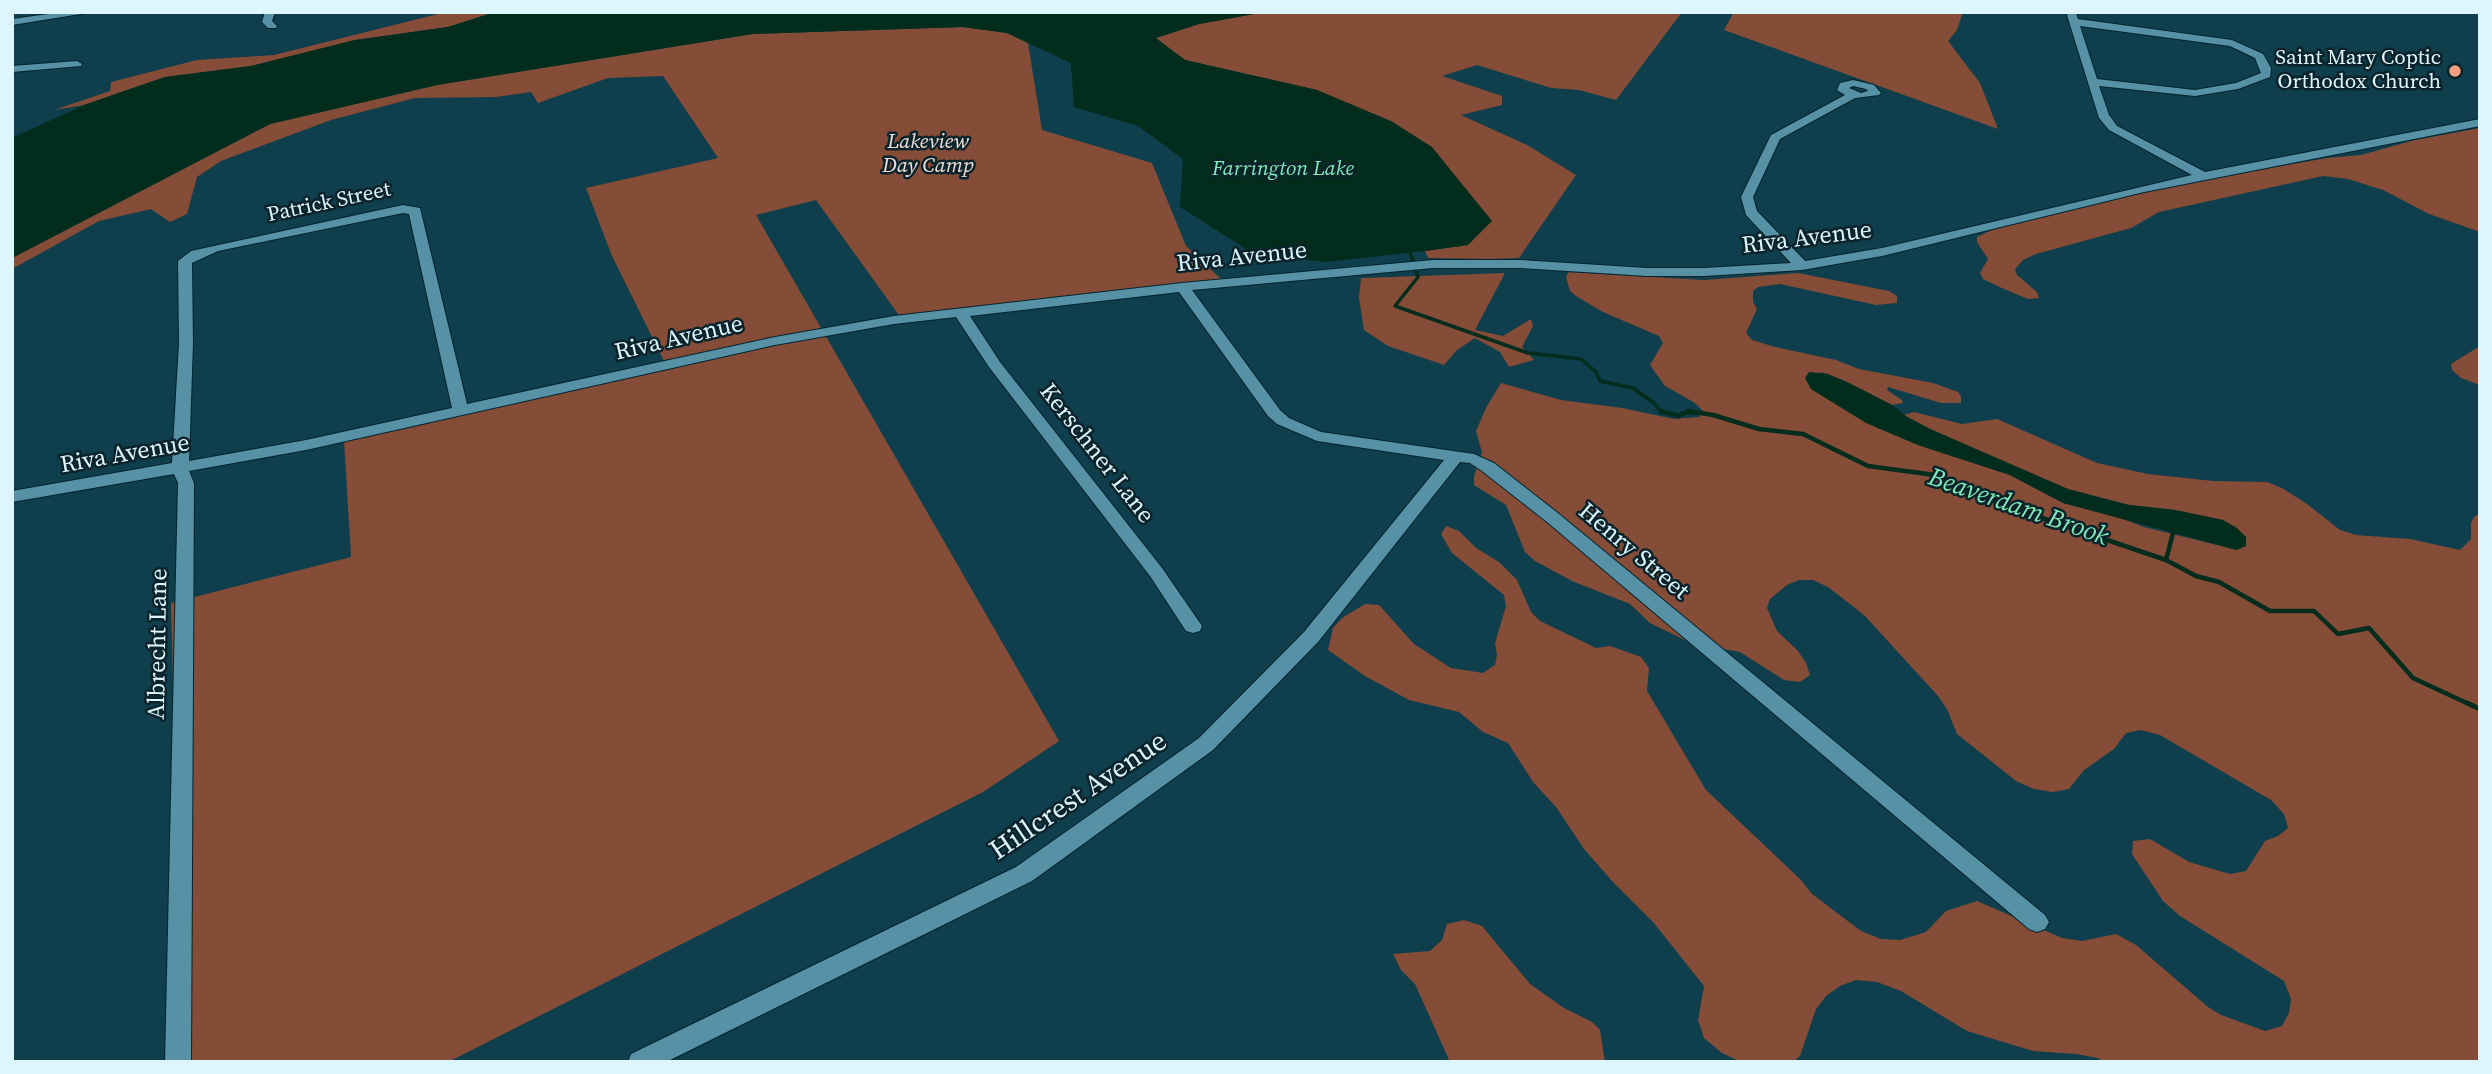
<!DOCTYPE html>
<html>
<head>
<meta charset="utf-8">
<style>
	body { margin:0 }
	#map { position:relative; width:2492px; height:1074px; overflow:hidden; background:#0f3e4c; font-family:"Source Serif 4",serif }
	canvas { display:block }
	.frame { position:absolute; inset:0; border:14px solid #ddf5fd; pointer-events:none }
</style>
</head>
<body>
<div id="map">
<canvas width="2492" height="1074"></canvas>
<div class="frame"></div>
</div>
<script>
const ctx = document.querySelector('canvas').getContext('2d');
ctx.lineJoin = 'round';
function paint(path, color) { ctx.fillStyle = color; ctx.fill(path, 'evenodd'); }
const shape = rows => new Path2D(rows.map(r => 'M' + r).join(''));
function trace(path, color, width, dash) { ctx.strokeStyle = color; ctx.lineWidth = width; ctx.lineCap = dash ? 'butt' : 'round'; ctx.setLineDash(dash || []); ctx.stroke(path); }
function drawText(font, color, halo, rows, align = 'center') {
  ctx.font = font + ' "Source Serif 4",serif'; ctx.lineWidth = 5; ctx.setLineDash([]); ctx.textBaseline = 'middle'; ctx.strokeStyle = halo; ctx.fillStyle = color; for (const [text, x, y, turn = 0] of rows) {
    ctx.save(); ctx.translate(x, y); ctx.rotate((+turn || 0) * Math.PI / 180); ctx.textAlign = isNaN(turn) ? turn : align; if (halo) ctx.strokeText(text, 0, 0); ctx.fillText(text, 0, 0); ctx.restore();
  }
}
paint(shape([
	[446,12,495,12,448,27,355,40,251,66,165,77,84,105,54,110,110,91,111,82,197,60,274,55],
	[1265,12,1682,12,1616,100,1579,90,1551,88,1477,65,1442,76,1502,96,1502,105,1461,115,1527,145,1576,175,1519,258,1489,259,1428,258,1425,251,1468,245,1317,90,1185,60,1155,38,1199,24],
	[1734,12,1963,12,1957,30,1948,41,1980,83,1998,129,1724,30],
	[963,27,1007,33,1028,43,1042,130,1152,163,1186,246,1221,279,901,318,816,200,756,215,1059,741,983,792,448,1062,165,1062,173,688,171,603,351,557,344,440,667,367,612,256,586,188,718,158,663,76,608,78,538,103,531,92,496,97,415,98,331,120,221,161,197,177,187,214,170,222,151,209,99,221,12,269,12,258,270,124,437,85,753,34],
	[2480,128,2480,232,2429,214,2383,190,2348,179,2323,176,2159,212,2131,228,2036,254,2023,260,2015,269,2017,275,2037,292,2039,298,2028,299,2004,289,1983,279,1980,273,1988,259,1977,242,1977,237,1996,228,2167,186,2327,158,2361,155,2415,140],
	[1569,272,1704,280,1798,273,1889,291,1897,296,1897,303,1876,305,1780,284,1758,287,1753,291,1753,302,1757,309,1746,333,1752,340,1775,347,1836,360,1859,369,1933,383,1958,392,1961,396,1961,403,1941,403,1888,387,1887,390,1902,400,1903,403,1892,405,1847,382,1821,372,1811,389,1878,428,1918,445,2010,475,2063,503,2113,515,2144,527,2237,550,2223,520,2175,510,2129,505,2067,489,1930,429,1904,415,1914,412,1962,424,1997,419,2097,463,2148,474,2213,481,2267,482,2282,488,2307,504,2340,530,2356,535,2410,539,2460,550,2471,539,2471,523,2474,517,2480,513,2480,1062,2104,1062,2098,1058,2076,1054,2033,1051,1967,1031,1901,991,1877,982,1856,980,1840,986,1826,996,1816,1009,1800,1056,1793,1062,1741,1062,1722,1053,1704,1038,1698,1020,1704,986,1653,922,1612,881,1584,849,1556,807,1533,782,1508,743,1483,732,1459,712,1409,700,1365,676,1328,650,1333,628,1342,618,1365,604,1379,605,1414,644,1451,668,1483,673,1495,665,1497,655,1495,643,1506,606,1504,595,1452,553,1441,534,1446,526,1459,531,1476,548,1499,562,1517,580,1531,612,1540,621,1596,648,1610,646,1641,657,1649,668,1647,691,1706,790,1801,880,1812,894,1861,931,1881,939,1900,940,1926,932,1946,911,1977,901,2062,938,2082,941,2116,934,2136,945,2208,1007,2221,1015,2265,1031,2282,1026,2289,1013,2291,999,2284,981,2180,916,2163,901,2132,854,2133,841,2150,839,2189,862,2230,874,2246,871,2265,841,2278,836,2288,828,2284,814,2271,800,2160,735,2141,730,2126,733,2114,749,2084,770,2069,789,2053,792,2034,789,2016,781,1957,734,1947,709,1938,696,1864,615,1828,587,1813,580,1799,580,1787,585,1770,599,1767,608,1777,631,1798,651,1806,663,1810,675,1800,682,1784,680,1740,652,1691,643,1650,623,1630,604,1572,581,1535,561,1525,552,1506,505,1474,485,1474,476,1482,452,1476,431,1486,408,1501,383,1561,400,1622,408,1674,419,1699,417,1703,411,1695,403,1665,386,1650,365,1663,343,1659,336,1603,312,1576,296,1570,291,1566,277],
	[1505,273,1475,330,1503,336,1531,319,1533,326,1522,347,1534,360,1509,367,1500,352,1475,338,1457,350,1444,365,1388,346,1364,330,1359,298,1361,278],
	[2480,346,2480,385,2461,378,2452,370,2451,364],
	[1464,920,1482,926,1530,984,1564,1008,1592,1022,1600,1030,1605,1062,1450,1062,1415,984,1401,970,1393,954,1430,951,1442,940,1447,924]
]), '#854d37');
paint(shape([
	[495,12,1265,12,1199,24,1156,38,1185,60,1317,90,1391,121,1432,147,1492,221,1468,245,1425,251,1326,262,1254,254,1180,207,1183,159,1138,126,1074,107,1071,63,1007,33,963,27,752,34,437,85,270,124,12,258,12,138,84,105,165,77,251,66,355,40,448,27],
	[1809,372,1828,374,1847,382,1892,405,1907,417,1930,429,2068,489,2129,505,2175,510,2223,520,2237,528,2246,537,2246,546,2237,550,2063,503,2010,475,1918,445,1866,423,1811,389,1805,378]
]), '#022c1c');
trace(shape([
	[1410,252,1418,277,1395,306,1528,353,1581,359,1596,372,1600,381,1633,388,1654,403,1662,413],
	[1685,413,1700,413]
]), '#022c1c', 3.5);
trace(shape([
	[1660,411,1679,416,1688,411],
	[1689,411,1713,415,1759,429,1803,434,1868,466,1935,475,2004,505,2166,560,2196,576,2219,582,2270,611,2314,611,2338,634,2369,628,2413,678,2471,705],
	[2166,560,2173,533]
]), '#022c1c', 4.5);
trace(shape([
	[2467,703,2480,709]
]), '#022c1c', 5);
const minor = shape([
	[63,12,93,12,12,25,12,19,63,12],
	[265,12,275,12,272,21,277,26,276,28,268,28,262,22,265,12],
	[2071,12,2076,13,2078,19,2232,40,2263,54,2271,68,2270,77,2238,89,2195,96,2099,86,2109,115,2117,126,2205,172,2480,119,2480,126,2144,192,1882,256,1802,270,1704,276,1647,276,1520,268,1433,268,1192,290,1280,410,1289,418,1321,432,1474,454,1494,463,1559,514,2045,915,2049,922,2045,929,2037,932,2029,929,1547,522,1482,471,1470,463,1460,462,1318,642,1213,750,1032,881,666,1062,628,1062,631,1054,1016,867,1199,738,1304,632,1444,460,1317,441,1277,424,1268,416,1179,292,970,316,1000,362,1162,568,1202,626,1200,631,1193,633,1186,631,1150,576,989,367,956,317,894,324,775,345,306,450,189,471,194,483,191,1062,165,1062,178,483,174,474,12,502,12,491,172,463,179,343,178,261,191,251,403,205,420,208,467,404,775,337,894,316,1182,283,1433,260,1520,260,1647,268,1704,268,1791,263,1746,215,1741,197,1771,135,1845,95,1837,90,1840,83,1853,80,1874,85,1881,93,1879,95,1855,98,1780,139,1753,197,1757,211,1805,261,1882,248,2192,175,2109,130,2099,118,2067,15,2071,12],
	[2080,26,2230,46,2255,58,2261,73,2236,83,2195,90,2097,79,2080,26],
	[1853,86,1866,89,1868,91,1861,93,1849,88,1853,86],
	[403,213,409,214,452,408,306,440,189,461,193,343,192,263,218,251,403,213],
	[77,61,82,64,81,66,12,72,12,66,77,61]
]);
trace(minor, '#03242d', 2);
paint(minor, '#5691a5');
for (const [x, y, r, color] of [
	[2455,71,7,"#f2a080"]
]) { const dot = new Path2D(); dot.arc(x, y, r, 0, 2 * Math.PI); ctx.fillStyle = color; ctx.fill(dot); trace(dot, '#0a232b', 2.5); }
drawText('21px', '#ddf5fd', '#0a232b', [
	["Saint Mary Coptic",2441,59],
	["Orthodox Church",2441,83]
], 'right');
drawText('italic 21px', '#f1ddd6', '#0a232b', [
	["Lakeview",928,143],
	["Day Camp",928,167]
]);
drawText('italic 21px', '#7fe9b7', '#0a232b', [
	["Farrington Lake",1283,170]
]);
drawText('21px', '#ddf5fd', '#0a232b', [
	["Patrick Street",329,203,-12]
]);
drawText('24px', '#ddf5fd', '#0a232b', [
	["Riva Avenue",1807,239,-7],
	["Riva Avenue",1242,258,-6],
	["Riva Avenue",679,339,-13],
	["Kerschner Lane",1096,454,52],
	["Riva Avenue",125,455,-10],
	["Henry Street",1633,552,40],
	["Albrecht Lane",159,644,-89]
]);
drawText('italic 26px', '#7fe9b7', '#0a232b', [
	["Beaverdam Brook",2018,508,19]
]);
drawText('28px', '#ddf5fd', '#0a232b', [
	["Hillcrest Avenue",1079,797,-34]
]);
</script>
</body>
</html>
